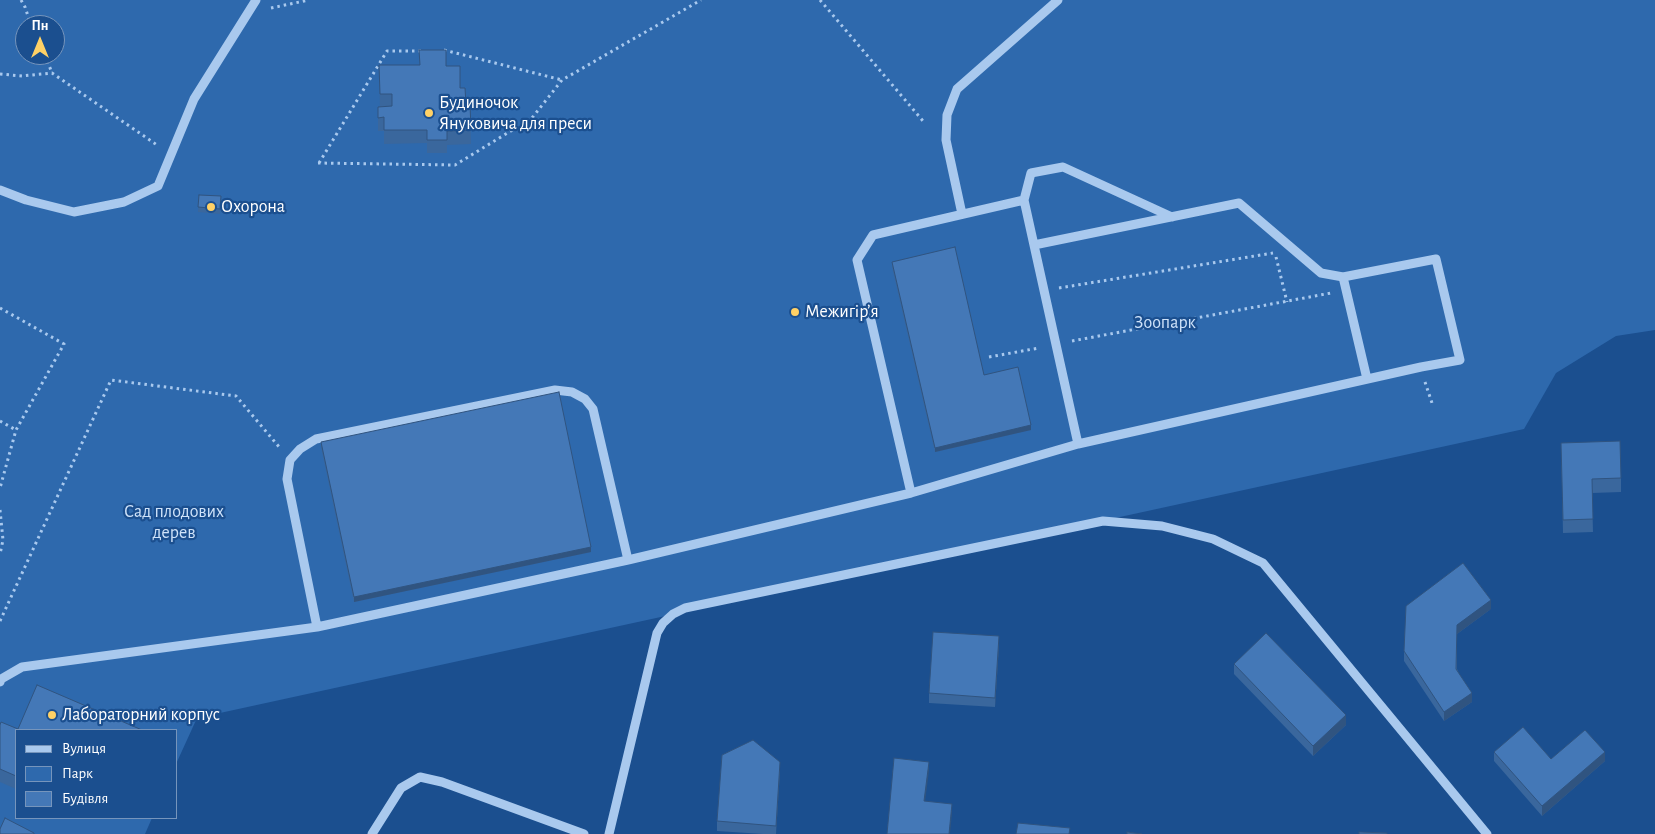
<!DOCTYPE html>
<html>
<head>
<meta charset="utf-8">
<style>
	body { margin:0 }
	#map { position:relative; width:1655px; height:834px; overflow:hidden; background:#1b4f8f; font-family:"Alegreya Sans",sans-serif }
	canvas { display:block }
	.legend { position:absolute; left:15px; top:729px; width:162px; height:90px; box-sizing:border-box; background:#1b4f8f; border:1px solid #7695bc; margin:0; padding:6px 9px; list-style:none; font-size:15px; color:#fff }
	.legend li { display:flex; align-items:center; gap:10px; height:25px }
	.legend b { width:25px; border:1px solid #7695bc }
	.north { position:absolute; left:15px; top:15px; width:50px; height:50px; box-sizing:border-box; background:#1b4f8f; border:1px solid #7695bc; border-radius:50%; rotate:0deg; font-size:14px; font-weight:700; line-height:20px; text-align:center; color:#fff }
	.north::after { content:''; display:block; margin:auto; width:18px; height:22px; background:#ffd166; clip-path:polygon(50% 0,100% 100%,50% 72%,0 100%) }
</style>
</head>
<body>
<div id="map">
<canvas width="1655" height="834"></canvas>
<ul class="legend">
<li><b style="height:6px;background:#a9c9ee"></b>Вулиця</li>
<li><b style="height:14px;background:#2e69ad"></b>Парк</li>
<li><b style="height:14px;background:#4478b7"></b>Будівля</li>
</ul>
<div class="north">Пн</div>
</div>
<script>
const ctx = document.querySelector('canvas').getContext('2d');
ctx.lineJoin = 'round';
function paint(path, color) { ctx.fillStyle = color; ctx.fill(path, 'evenodd'); }
const shape = rows => new Path2D(rows.map(r => 'M' + r).join(''));
function trace(path, color, width, dash) { ctx.strokeStyle = color; ctx.lineWidth = width; ctx.lineCap = dash ? 'butt' : 'round'; ctx.setLineDash(dash || []); ctx.stroke(path); }
function drawText(font, color, halo, rows, align = 'center') {
  ctx.font = font + ' "Alegreya Sans",sans-serif'; ctx.lineWidth = 4.5; ctx.setLineDash([]); ctx.textBaseline = 'middle'; ctx.strokeStyle = halo; ctx.fillStyle = color; for (const [text, x, y, turn = 0] of rows) {
    ctx.save(); ctx.translate(x, y); ctx.rotate((+turn || 0) * Math.PI / 180); ctx.textAlign = isNaN(turn) ? turn : align; if (halo) ctx.strokeText(text, 0, 0); ctx.fillText(text, 0, 0); ctx.restore();
  }
}
paint(shape([
	[0,0,1655,0,1655,330,1616,336,1556,373,1524,429,197,718,176,764,176,730,16,730,16,818,152,818,145,834,0,834],
	[25,25,55,25,55,55,25,55]
]), '#2e69ad');
trace(shape([
	[21,0,25,7,31,25],
	[820,0,923,121],
	[271,8,309,0],
	[444,50,562,80],
	[45,55,52,73],
	[0,74,22,76,52,73,157,145],
	[318,163,455,165,532,118,562,80,701,0],
	[319,163,387,51,423,51],
	[1276,257,1287,302],
	[1059,288,1273,253],
	[0,308,64,344,16,430,0,488],
	[1072,341,1331,293],
	[989,357,1039,348],
	[1425,382,1432,403],
	[0,421,16,430],
	[0,510,3,540,0,554],
	[0,621,111,380,236,396,280,448]
]), '#a9c9ee', 3, [2.5, 4]);
trace(shape([
	[0,190,26,200,74,212,124,202,158,186,194,99,256,0],
	[1024,200,1031,173,1063,167,1172,217],
	[962,214,946,140,947,115,957,89,1058,0],
	[1343,277,1367,379],
	[911,493,857,260,873,235,1024,200,1078,444],
	[317,627,287,479,290,460,300,449,316,439,555,390,572,392,585,399,593,409,628,560],
	[0,682,1,679,22,667,317,627,628,560,911,493,1078,444,1421,367,1460,360,1436,259,1343,277,1321,273,1239,203,1034,245],
	[372,834,401,788,420,777,442,782,584,834],
	[609,834,657,633,663,623,673,614,685,608,1103,521,1162,526,1213,539,1263,563,1487,834]
]), '#a9c9ee', 9);
paint(shape([
	[379,65,446,66,460,88,466,104,470,104,471,144,447,145,447,153,427,153,427,143,384,144,384,131,378,131,378,107,380,107],
	[199,195,221,196,220,214,198,212],
	[892,262,984,375,1031,430,935,452,892,267],
	[321,442,591,552,354,602,321,447],
	[1561,443,1621,478,1621,492,1592,493,1593,532,1563,533],
	[1491,609,1457,634,1457,669,1472,702,1444,721,1404,661,1404,651],
	[999,646,995,707,929,703,929,693],
	[1234,664,1346,725,1313,756,1234,674],
	[0,725,18,729,16,730,16,789,0,782],
	[1494,752,1551,759,1605,761,1542,816,1494,761],
	[780,771,776,834,763,834,717,831,717,821]
]), '#3a679d');
paint(shape([
	[1031,425,1031,430,935,452,935,448],
	[591,547,591,552,354,602,354,597],
	[1491,600,1491,609,1457,634,1457,625],
	[999,636,999,646,995,707,995,698],
	[1472,693,1472,702,1444,721,1444,712],
	[1346,715,1346,725,1313,756,1313,746],
	[1605,752,1605,761,1542,816,1542,806],
	[780,762,780,771,776,834,776,826],
	[929,762,929,771,924,810,924,801],
	[952,804,952,813,950,834,949,834]
]), '#305480');
const building = shape([
	[419,50,446,50,446,66,460,66,460,88,465,88,466,104,470,104,471,130,447,131,447,140,427,140,427,130,384,130,384,117,378,118,378,107,392,106,392,94,380,94,379,65,420,65,419,50],
	[199,195,221,196,220,209,198,207,199,195],
	[955,247,984,375,1018,367,1031,425,935,448,892,262,955,247],
	[559,392,591,547,354,597,321,442,559,392],
	[1620,441,1621,478,1592,479,1593,519,1563,520,1561,443,1620,441],
	[1463,563,1491,600,1457,625,1456,669,1472,693,1444,712,1404,651,1406,606,1463,563],
	[933,632,999,636,995,698,929,693,933,632],
	[1266,633,1346,715,1313,746,1234,664,1266,633],
	[37,685,142,730,16,730,16,776,0,769,0,725,1,722,18,729,37,685],
	[1523,727,1551,759,1585,730,1605,752,1542,806,1494,752,1523,727],
	[753,740,780,762,776,826,717,821,722,755,753,740],
	[894,758,929,762,924,801,952,804,949,834,887,834,894,758],
	[5,818,34,833,34,834,0,834,0,829,5,818],
	[1018,823,1070,828,1069,834,1016,834,1018,823],
	[1127,832,1142,834,1127,834,1127,832],
	[1359,832,1387,833,1387,834,1359,834,1359,832]
]);
paint(building, '#4478b7');
trace(building, '#305480', 1);
for (const [x, y, r, color] of [
	[429,113,5,"#ffd166"],
	[211,207,5,"#ffd166"],
	[795,312,5,"#ffd166"],
	[52,715,5,"#ffd166"]
]) { const dot = new Path2D(); dot.arc(x, y, r, 0, 2 * Math.PI); ctx.fillStyle = color; ctx.fill(dot); trace(dot, '#1b4f8f', 2); }
drawText('18px', '#fff', '#1b4f8f', [
	["Будиночок",439,103],
	["Януковича для преси",439,124],
	["Охорона",221,207],
	["Межигір’я",805,312],
	["Лабораторний корпус",62,715]
], 'left');
drawText('18px', '#cfe3fa', '#1b4f8f', [
	["Зоопарк",1165,323],
	["Сад плодових",174,512],
	["дерев",174,533]
]);
</script>
</body>
</html>
